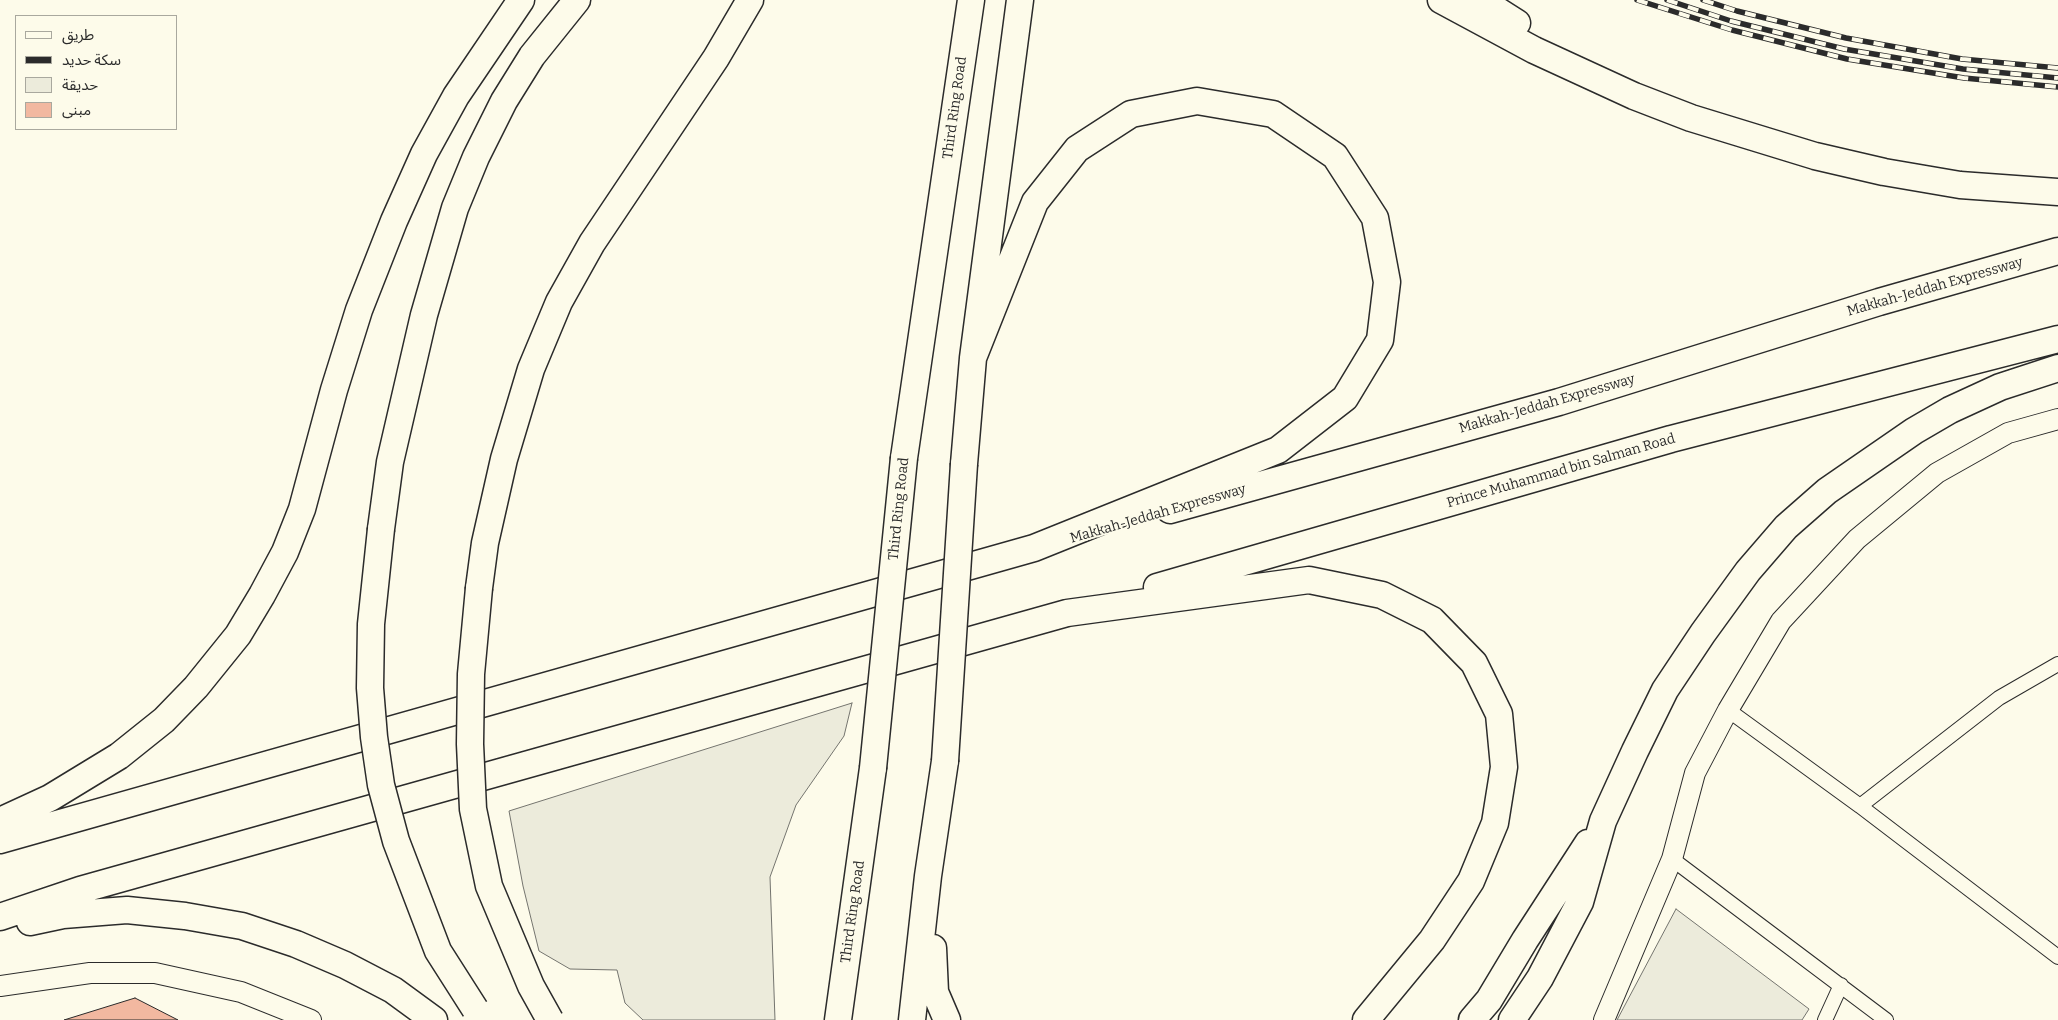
<!DOCTYPE html>
<html>
<head>
<meta charset="utf-8">
<style>
	body { margin:0 }
	#map { position:relative; width:2058px; height:1020px; overflow:hidden; background:#fdfbea; font-family:Bitter,"Noto Sans Arabic",serif }
	canvas { display:block }
	.legend { position:absolute; left:15px; top:15px; width:162px; height:115px; box-sizing:border-box; background:#fdfbea; border:1px solid #a9a89e; margin:0; padding:6px 9px; list-style:none; font-size:15px; color:#2b2b2b }
	.legend li { display:flex; align-items:center; gap:10px; height:25px }
	.legend b { width:25px; border:1px solid #a9a89e }
</style>
</head>
<body>
<div id="map">
<canvas width="2058" height="1020"></canvas>
<ul class="legend">
<li><b style="height:6px;background:#fdfbea"></b>طريق</li>
<li><b style="height:6px;background:#2b2b2b"></b>سكة حديد</li>
<li><b style="height:14px;background:#ecebdb"></b>حديقة</li>
<li><b style="height:14px;background:#f2b8a0"></b>مبنى</li>
</ul>
</div>
<script>
const ctx = document.querySelector('canvas').getContext('2d');
ctx.lineJoin = 'round';
function paint(path, color) { ctx.fillStyle = color; ctx.fill(path, 'evenodd'); }
const shape = rows => new Path2D(rows.map(r => 'M' + r).join(''));
function trace(path, color, width, dash) { ctx.strokeStyle = color; ctx.lineWidth = width; ctx.lineCap = dash ? 'butt' : 'round'; ctx.setLineDash(dash || []); ctx.stroke(path); }
function drawText(font, color, halo, rows, align = 'center') {
  ctx.font = font + ' Bitter,serif'; ctx.lineWidth = 4; ctx.setLineDash([]); ctx.textBaseline = 'middle'; ctx.strokeStyle = halo; ctx.fillStyle = color; for (const [text, x, y, turn = 0] of rows) {
    ctx.save(); ctx.translate(x, y); ctx.rotate((+turn || 0) * Math.PI / 180); ctx.textAlign = isNaN(turn) ? turn : align; if (halo) ctx.strokeText(text, 0, 0); ctx.fillText(text, 0, 0); ctx.restore();
  }
}
const green = shape([
	[852,703,844,736,796,805,770,877,775,1020,643,1020,625,1003,617,970,570,969,539,951,523,886,509,811,852,703],
	[1676,909,1809,1009,1802,1020,1617,1020,1676,909]
]);
paint(green, '#ecebdb');
trace(green, '#74746e', 1);
const building = shape([
	[135,998,178,1020,64,1020,135,998]
]);
paint(building, '#f2b8a0');
trace(building, '#2b2b2b', 1);
const street = shape([
	[1728,710,1860,806,2058,957],
	[1860,806,1999,698,2058,664],
	[1672,859,1886,1020],
	[1825,1020,1841,985]
]);
const secondary = shape([
	[0,986,90,973,155,973,241,992,311,1020],
	[1604,1020,1672,859,1695,773,1728,710,1781,621,1857,539,1937,473,2008,433,2058,419]
]);
const highway = shape([
	[1441,0,1534,50,1634,96,1691,118,1815,156,1884,172,1960,185,2058,192],
	[1481,0,1517,23],
	[904,458,971,0],
	[964,464,973,358,1020,0],
	[1170,510,1559,402,1879,302,2058,251],
	[381,529,390,462,424,315,455,208,476,157,504,101,532,56,577,0],
	[1157,587,1671,439,2058,339],
	[479,588,485,543,504,459,531,369,559,302,592,243,716,58,750,0],
	[0,821,50,798,119,756,164,720,196,687,238,635,262,595,285,552,302,509,334,390,359,310,394,221,424,154,456,96,521,0],
	[0,840,1034,548,1278,450,1345,398,1380,340,1387,282,1375,218,1335,156,1273,114,1197,101,1131,114,1077,149,1035,202,973,358],
	[0,917,80,890,1067,613,1309,580,1382,595,1432,620,1474,663,1499,714,1504,767,1495,823,1471,881,1432,940,1366,1020],
	[30,922,63,915,127,910,185,916,242,926,296,944,345,965,393,990,434,1020],
	[933,948,935,992,947,1020],
	[838,1020,873,768],
	[912,1020,928,876,945,761],
	[1472,1020,1489,1000,1525,940,1588,843],
	[1512,1020,1540,978,1580,902,1603,821,1635,751,1665,690,1703,633,1748,571,1786,527,1827,491,1914,431,1950,410,2000,387,2058,368]
]);
trace(street, '#2b2b2b', 16);
trace(secondary, '#2b2b2b', 22);
trace(highway, '#2b2b2b', 29);
trace(street, '#fdfbea', 14);
trace(secondary, '#fdfbea', 20);
trace(highway, '#fdfbea', 26);
const rail = shape([
	[1637,0,1732,30,1847,59,1964,78,2058,87],
	[1667,0,1731,21,1844,49,1963,69,2058,78],
	[1703,0,1737,11,1846,38,1962,59,2058,68]
]);
trace(rail, '#2b2b2b', 5.5);
trace(rail, '#fdfbea', 4, [11]);
const highwayBridge = shape([
	[381,529,371,624,370,688,374,737,381,785,396,841,438,951,475,1009],
	[479,588,471,674,470,744,473,809,489,886,531,986,550,1020],
	[945,761,964,464],
	[873,768,904,458]
]);
trace(highwayBridge, '#2b2b2b', 29, []);
trace(highwayBridge, '#fdfbea', 26);
drawText('14px', '#2b2b2b', '#fdfbea', [
	["Third Ring Road",955,108,-82],
	["Makkah-Jeddah Expressway",1935,287,-16],
	["Makkah-Jeddah Expressway",1547,404,-16],
	["Prince Muhammad bin Salman Road",1561,471,-16],
	["Third Ring Road",899,509,-84],
	["Makkah-Jeddah Expressway",1158,514,-16],
	["Third Ring Road",853,912,-82]
]);
</script>
</body>
</html>
